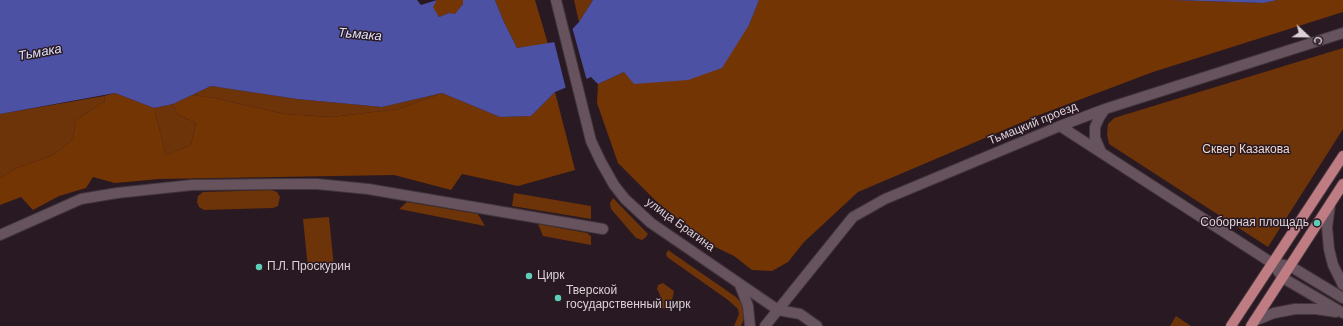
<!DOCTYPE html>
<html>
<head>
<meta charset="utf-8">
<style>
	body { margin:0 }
	#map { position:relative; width:1343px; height:326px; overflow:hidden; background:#291922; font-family:"DM Sans",sans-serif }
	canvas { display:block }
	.north { position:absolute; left:1287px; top:16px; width:40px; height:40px; -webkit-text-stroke:3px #291922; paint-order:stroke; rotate:112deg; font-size:11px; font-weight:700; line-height:16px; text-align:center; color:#ddd2d8 }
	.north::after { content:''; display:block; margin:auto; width:14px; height:18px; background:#ddd2d8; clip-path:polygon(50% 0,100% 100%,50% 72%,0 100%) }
</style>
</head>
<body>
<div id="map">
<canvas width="1343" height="326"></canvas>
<div class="north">С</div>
</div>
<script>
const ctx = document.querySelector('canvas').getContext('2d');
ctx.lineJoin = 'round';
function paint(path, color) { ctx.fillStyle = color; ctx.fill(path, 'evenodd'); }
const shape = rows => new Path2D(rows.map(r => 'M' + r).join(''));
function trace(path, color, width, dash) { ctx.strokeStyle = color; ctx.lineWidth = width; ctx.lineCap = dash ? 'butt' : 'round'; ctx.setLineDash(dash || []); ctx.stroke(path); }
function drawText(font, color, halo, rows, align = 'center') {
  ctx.font = font + ' "DM Sans",sans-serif'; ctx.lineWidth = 3; ctx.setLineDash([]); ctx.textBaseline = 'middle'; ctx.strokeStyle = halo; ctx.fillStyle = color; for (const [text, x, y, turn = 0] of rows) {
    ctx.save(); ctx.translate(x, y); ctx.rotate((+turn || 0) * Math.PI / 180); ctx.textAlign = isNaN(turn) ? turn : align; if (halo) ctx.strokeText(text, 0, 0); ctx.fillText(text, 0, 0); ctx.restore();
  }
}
paint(shape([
	[574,0,593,0,579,22],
	[1343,48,1343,129,1268,247,1109,144,1107,134,1108,124,1114,118],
	[211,86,297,99,382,107,442,93,399,109,332,117,284,114,214,98,192,95],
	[104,96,105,101,76,120,73,139,53,155,17,168,0,178,0,114],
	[173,104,177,114,196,123,191,145,166,155,154,108],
	[271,190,277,192,280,197,278,206,273,208,204,210,199,207,197,202,198,196,203,192],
	[514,193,591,206,591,219,512,206],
	[613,198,648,234,645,238,642,240,636,238,611,209,610,203],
	[407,202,478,214,485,226,399,209],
	[329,217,334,267,308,269,303,219],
	[538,224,587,233,591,236,591,245,543,236],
	[668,250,736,297,744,306,745,315,741,326,734,326,739,314,738,309,728,300,667,257,666,254],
	[663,283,674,291,670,310,661,308,660,295,657,289,658,285],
	[1176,316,1191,326,1170,326]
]), '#6d3309');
paint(shape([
	[437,0,463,0,463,4,455,15,449,13,439,17,432,7],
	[495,0,535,0,548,44,517,48,503,20],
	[759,0,1172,0,1264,3,1276,0,1343,0,1343,12,1153,72,1039,115,858,192,804,242,788,262,772,271,752,270,734,256,707,243,656,201,618,163,597,103,598,84,624,72,749,25],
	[555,92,575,170,518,186,462,174,451,190,394,175,159,179,115,183,93,177,86,188,59,196,33,210,21,197,0,205,0,178,17,168,53,155,73,139,76,120,105,101,104,96,115,93,154,108,166,155,191,145,196,123,177,114,173,104,192,95,214,98,284,114,332,117,399,109,442,93,500,117,531,116]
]), '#743504');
paint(shape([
	[0,0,417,0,421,5,437,0,433,7,439,17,449,13,455,14,463,4,463,0,495,0,503,20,517,48,561,41,579,22,593,0,759,0,749,25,722,68,688,80,634,84,624,72,598,84,591,77,555,92,531,116,500,117,442,93,382,107,297,99,211,86,173,104,154,108,115,93,0,114],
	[1172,0,1277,0,1264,3]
]), '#4d51a3');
paint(shape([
	[572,27,587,81,566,89,554,41,560,40]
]), '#291922');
const minor = shape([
	[0,235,81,199,117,193,192,185,283,184,317,184,368,189,603,229],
	[778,310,800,314,817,326]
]);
const tertiary = shape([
	[556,0,591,141,601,162,614,185,625,199,651,223,778,310],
	[740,285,748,306,750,326]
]);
const secondary = shape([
	[1060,126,1272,263,1283,278,1343,313],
	[1101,152,1095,138,1095,127,1099,118,1105,109],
	[1330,205,1327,227,1329,249,1333,265,1343,285],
	[1272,263,1290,266,1343,298],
	[1254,321,1274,313,1295,309,1316,309,1336,312],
	[765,326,853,217,885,199,1060,126,1105,109,1343,33]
]);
const primary = shape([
	[1231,326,1343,156],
	[1251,326,1343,184]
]);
trace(minor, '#42353c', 12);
trace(tertiary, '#42353c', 12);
trace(secondary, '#42353c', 12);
trace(primary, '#42353c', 12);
trace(minor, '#66535d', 10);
trace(tertiary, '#66535d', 10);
trace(secondary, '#66535d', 10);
trace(primary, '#bf7d83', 10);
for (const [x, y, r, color] of [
	[1317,223,4,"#5eceb8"],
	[259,267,4,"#5eceb8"],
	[529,276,4,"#5eceb8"],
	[558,298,4,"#5eceb8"]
]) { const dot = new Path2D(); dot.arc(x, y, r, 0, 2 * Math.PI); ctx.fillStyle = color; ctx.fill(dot); trace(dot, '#291922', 1.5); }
drawText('12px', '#ddd2d8', '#291922', [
	["Тьмацкий проезд",1033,124,-22],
	["улица Брагина",680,225,36]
]);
drawText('12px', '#efd7ca', '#291922', [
	["Сквер Казакова",1246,150]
]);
drawText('12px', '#ddd2d8', '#291922', [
	["Соборная площадь",1309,223,"right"],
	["П.Л. Проскурин",267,267],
	["Цирк",537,276],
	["Тверской",566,291],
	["государственный цирк",566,305]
], 'left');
drawText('italic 13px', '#dee2fa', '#291922', [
	["Тьмака",360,35,5],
	["Тьмака",40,53,-10]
]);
</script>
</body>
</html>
